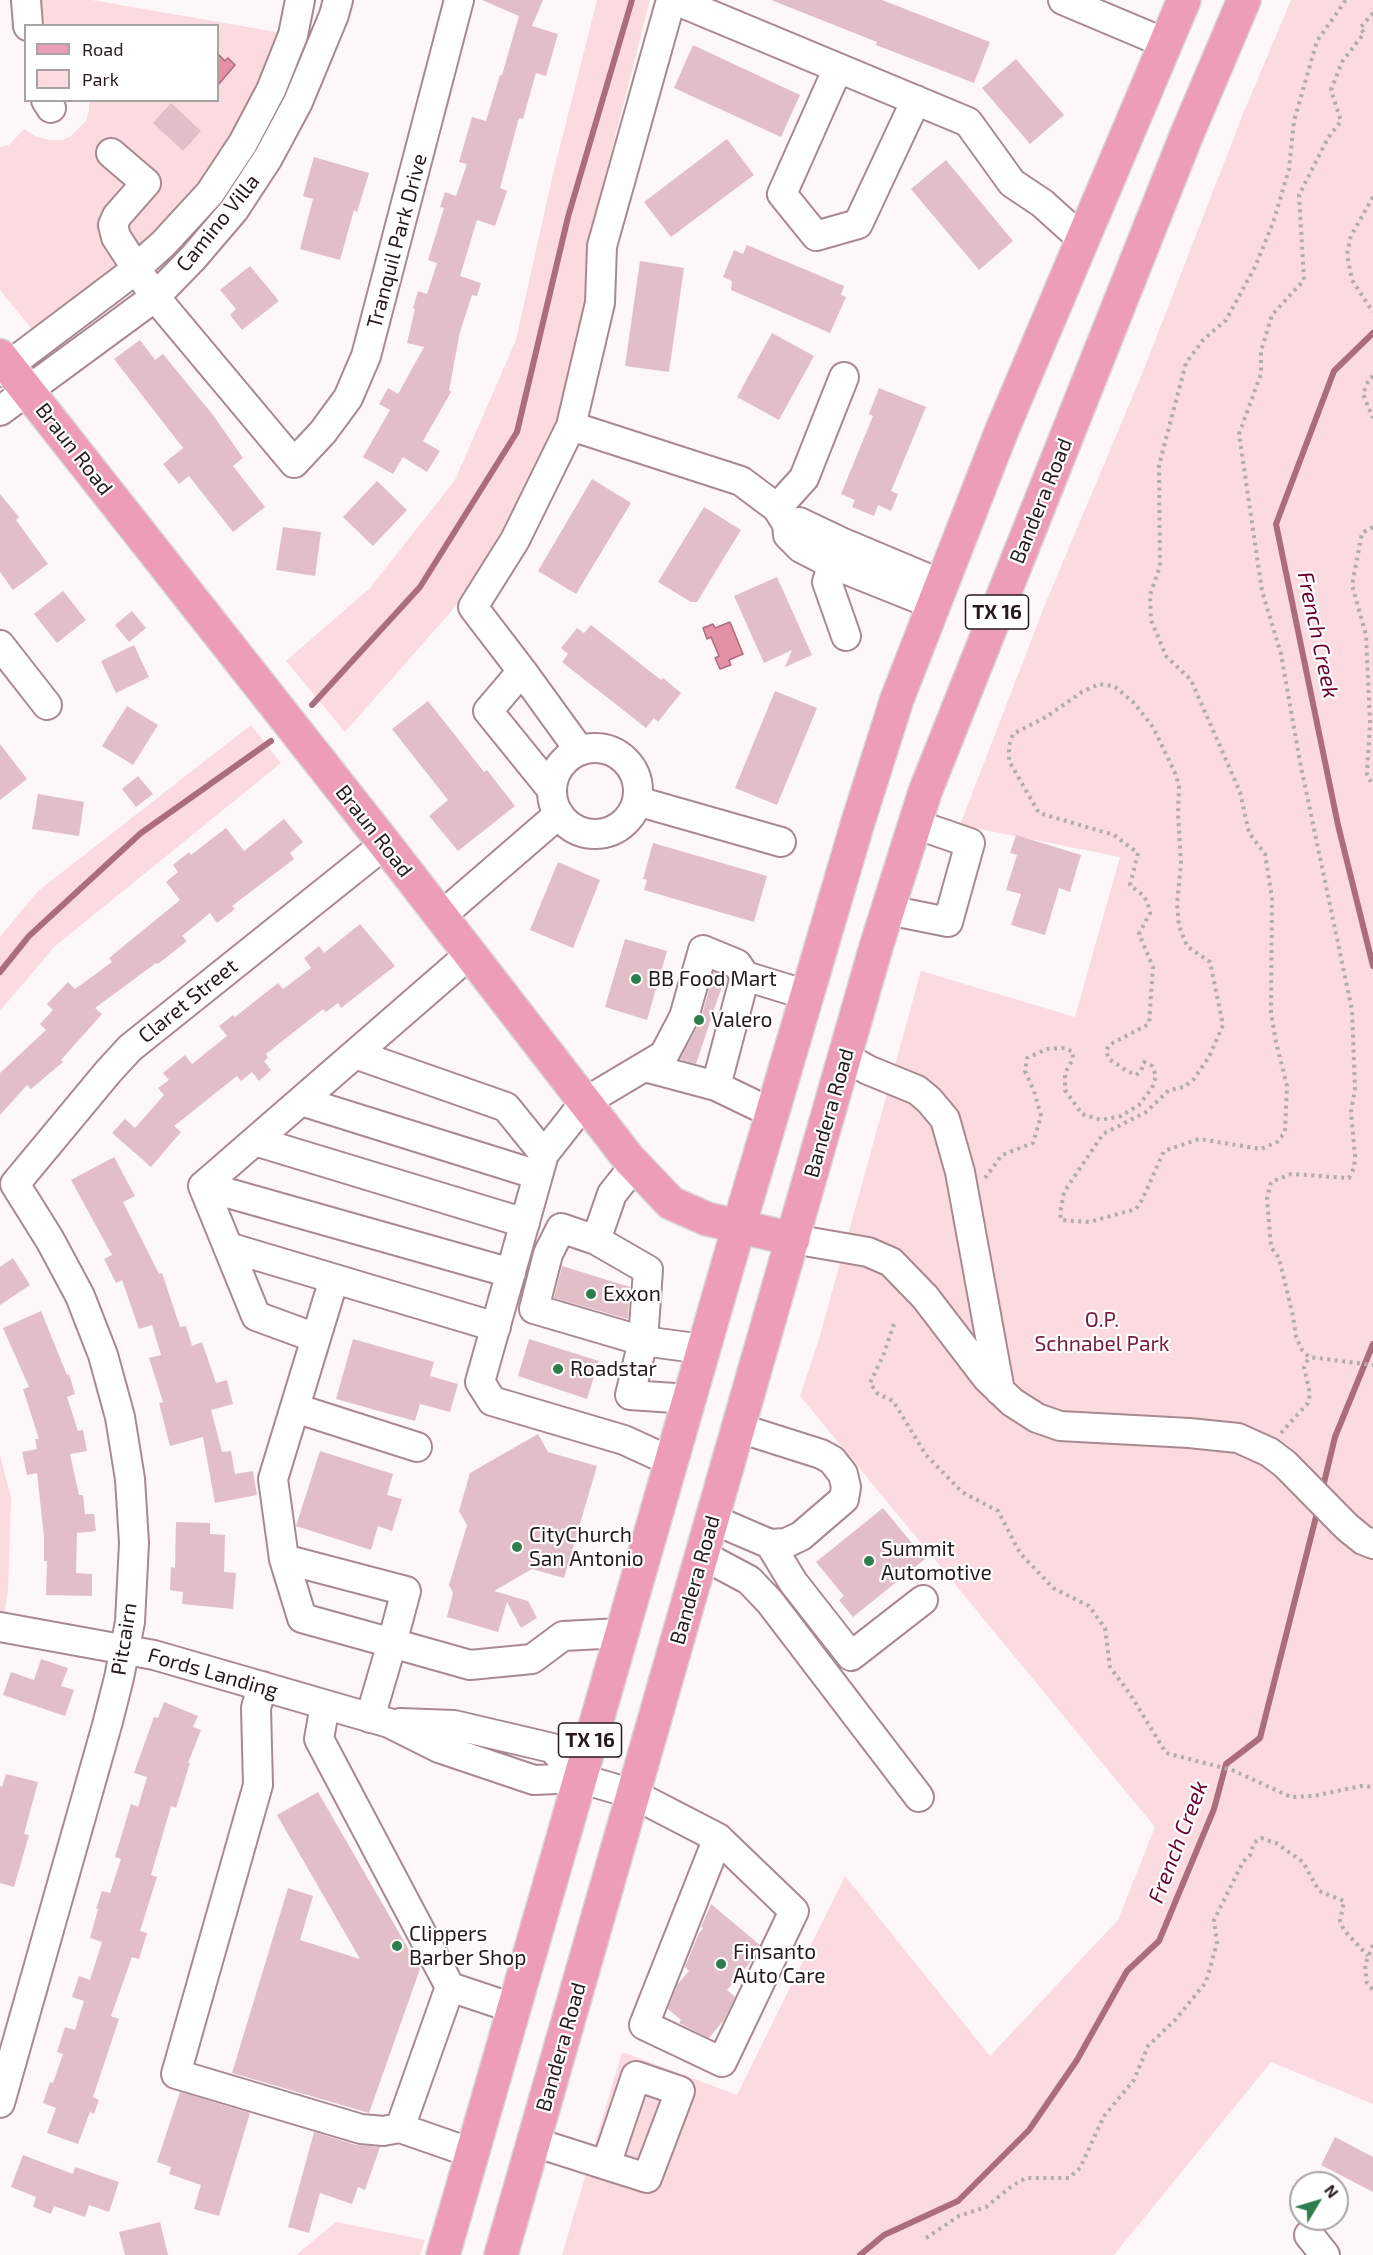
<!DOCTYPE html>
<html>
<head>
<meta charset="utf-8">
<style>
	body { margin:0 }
	#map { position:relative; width:1373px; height:2255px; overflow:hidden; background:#fef7f8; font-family:"Exo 2",sans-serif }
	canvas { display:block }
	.legend { position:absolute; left:24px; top:24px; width:195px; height:78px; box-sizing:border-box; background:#fff; border:2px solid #a8a3a5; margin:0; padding:8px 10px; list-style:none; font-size:18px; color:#261a1d }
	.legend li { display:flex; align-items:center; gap:12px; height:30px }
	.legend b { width:30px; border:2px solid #a8a3a5 }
	.north { position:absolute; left:1289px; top:2171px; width:60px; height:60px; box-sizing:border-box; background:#fff; border:2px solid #a8a3a5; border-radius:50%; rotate:52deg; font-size:16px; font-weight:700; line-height:24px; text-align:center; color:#261a1d }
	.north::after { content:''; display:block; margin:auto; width:21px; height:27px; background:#2d7d4d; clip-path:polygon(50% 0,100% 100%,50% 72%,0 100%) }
</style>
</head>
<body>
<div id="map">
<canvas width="1373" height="2255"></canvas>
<ul class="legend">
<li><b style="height:8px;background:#ee9db6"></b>Road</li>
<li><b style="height:16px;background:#fbdae0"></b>Park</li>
</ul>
<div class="north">N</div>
</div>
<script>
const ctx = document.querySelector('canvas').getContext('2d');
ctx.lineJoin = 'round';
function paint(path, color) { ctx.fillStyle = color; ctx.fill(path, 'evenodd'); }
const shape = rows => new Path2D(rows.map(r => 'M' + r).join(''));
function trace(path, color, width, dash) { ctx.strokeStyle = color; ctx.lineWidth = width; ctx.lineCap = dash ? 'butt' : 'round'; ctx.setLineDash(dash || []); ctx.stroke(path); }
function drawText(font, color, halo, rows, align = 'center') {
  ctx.font = font + ' "Exo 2",sans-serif'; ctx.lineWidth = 4.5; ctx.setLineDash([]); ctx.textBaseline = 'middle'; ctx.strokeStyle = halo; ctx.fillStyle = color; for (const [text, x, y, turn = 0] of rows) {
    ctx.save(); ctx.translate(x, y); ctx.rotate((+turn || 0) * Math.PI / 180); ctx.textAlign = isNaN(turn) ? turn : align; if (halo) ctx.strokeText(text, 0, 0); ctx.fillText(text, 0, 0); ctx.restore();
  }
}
paint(shape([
	[37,0,92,0,282,33,246,107,229,136,204,175,175,211,113,269,35,333,0,290,0,147,9,145,24,129,37,137,51,140,62,140,70,137,86,121,89,110,89,101,218,100,218,26,39,25],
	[597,0,650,0,595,215,586,302,554,432,469,591,345,732,286,661,370,588,455,480,516,340,553,174],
	[1291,0,1373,0,1373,2104,1271,2062,1114,2255,562,2255,622,2052,737,2095,845,1876,990,2056,1118,1920,1155,1827,800,1396,819,1339,921,971,1075,1017,1120,857,960,825,1044,607,1142,374,1243,114],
	[251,725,281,763,54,947,0,1011,0,937,38,891],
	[0,1455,11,1498,8,1591,0,1639],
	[336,2222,425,2240,420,2255,296,2255]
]), '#fbdae0');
const water = shape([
	[218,54,225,61,228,58,235,65,218,85,218,54],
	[730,622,743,654,729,660,731,665,720,669,715,658,719,656,711,637,707,639,703,628,713,624,715,628,730,622]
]);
paint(water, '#e490a5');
trace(water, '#ab6d7c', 1.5);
trace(shape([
	[1373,333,1334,371,1276,524,1338,825,1373,966],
	[312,705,420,587,517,432,568,217,632,0],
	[0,972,29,936,141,833,271,741],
	[1322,1491,1335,1437,1373,1344],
	[860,2255,884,2235,958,2201,1029,2130,1077,2060,1127,1971,1159,1941,1214,1809,1226,1764,1260,1738,1318,1509]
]), '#ab6d7c', 6);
paint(shape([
	[482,0,543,0,532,26,558,34,546,76,536,73,523,119,519,118,500,188,507,191,495,226,477,220,460,276,481,283,477,296,472,295,460,332,449,390,451,392,423,441,440,451,427,472,403,457,393,474,363,457,390,410,379,404,388,388,398,394,424,347,407,343,415,309,413,308,418,291,427,294,437,263,428,260,444,208,440,207,445,192,456,196,467,164,459,162,472,117,486,121,500,75,502,75,519,16],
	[771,0,882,0,990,42,974,83,876,45,877,42],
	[693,45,800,95,781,137,674,88],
	[1016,59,1064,115,1030,144,982,88],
	[171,103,201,131,183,151,153,123],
	[727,139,754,175,671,237,644,202],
	[314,157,369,173,357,212,354,210,340,260,300,249,313,199,303,196],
	[946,160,1013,241,979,270,911,189],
	[747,245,844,286,841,295,846,297,830,333,731,290,732,281,723,277,734,250,743,254],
	[640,261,684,268,669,372,625,366],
	[250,266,279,301,242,330,230,315,236,309,220,290],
	[772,333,814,356,779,420,737,397],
	[140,340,155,360,163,354,213,415,243,458,233,466,265,507,233,532,189,476,179,484,163,464,183,448,114,359],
	[879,388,926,407,891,491,898,494,891,511,878,505,874,516,852,507,855,500,841,494,873,416,869,414],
	[592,479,631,503,576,594,538,571],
	[377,481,407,510,373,546,343,517],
	[0,494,19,517,16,520,48,564,13,590,0,572],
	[704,507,741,530,697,602,691,602,658,582],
	[283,527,321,532,315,576,276,570],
	[777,577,812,655,785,667,792,650,764,663,734,596],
	[63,591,86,620,57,643,34,614],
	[132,611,146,628,129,642,115,625],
	[591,625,661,680,663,678,681,693,658,722,654,718,646,728,562,662,568,654,561,648,577,628,584,633],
	[134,645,149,677,116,693,101,661],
	[775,691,817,708,777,805,735,788],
	[428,701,484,772,487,770,515,806,458,851,429,816,448,800,392,729],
	[127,706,158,725,133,765,102,746],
	[0,744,27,779,0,800],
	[138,776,153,794,136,807,122,789],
	[38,794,84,802,79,836,32,829],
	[284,819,303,842,290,853,294,859,232,906,235,909,217,923,210,913,182,936,187,941,158,964,156,963,95,1008,102,1014,61,1060,63,1062,31,1089,27,1085,0,1115,0,1073,46,1030,40,1024,53,1010,47,1004,68,982,75,989,112,962,109,958,180,900,166,882,178,872,173,865,189,852,191,855,226,828,244,851],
	[1016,835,1081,855,1070,892,1059,888,1045,935,1011,925,1021,894,1006,890,1017,855,1010,853],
	[653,843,767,876,754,922,644,890,647,880,643,879],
	[558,862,600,880,573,948,530,930],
	[360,924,395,966,341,1008,338,1003,326,1012,323,1009,266,1054,268,1058,264,1061,271,1070,259,1081,252,1072,241,1081,237,1076,174,1126,181,1132,151,1167,112,1133,125,1119,135,1128,164,1095,158,1088,169,1080,163,1073,185,1055,192,1064,227,1036,219,1026,233,1015,235,1017,278,983,283,989,311,968,304,958,319,946,324,953],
	[625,939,667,951,647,1020,605,1007],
	[714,972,725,977,696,1064,680,1059,700,1022],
	[114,1157,135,1196,123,1202,159,1274,162,1273,180,1327,186,1326,192,1346,202,1342,216,1383,227,1380,233,1404,211,1410,222,1452,231,1451,235,1474,253,1471,257,1495,215,1503,203,1437,170,1446,159,1403,163,1402,149,1358,161,1355,152,1325,139,1329,122,1280,116,1283,104,1259,112,1255,71,1180],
	[13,1258,30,1285,0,1305,0,1267],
	[562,1266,630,1287,628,1319,554,1298],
	[41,1311,67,1375,69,1374,75,1394,67,1397,78,1431,83,1430,87,1451,70,1454,79,1495,83,1495,85,1514,94,1514,96,1531,77,1533,76,1573,92,1574,92,1596,46,1595,47,1561,44,1561,44,1537,37,1473,27,1475,22,1452,37,1449,35,1439,39,1439,23,1389,29,1387,3,1328],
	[353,1339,434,1362,430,1376,458,1384,450,1412,420,1404,415,1421,336,1399],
	[529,1339,599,1361,587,1399,518,1376],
	[538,1434,548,1452,597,1466,564,1578,532,1569,494,1591,528,1601,537,1618,521,1628,507,1602,498,1632,447,1617,453,1593,449,1585,467,1525,459,1511,470,1473],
	[320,1451,393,1474,387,1495,402,1499,392,1531,378,1526,371,1550,296,1526],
	[883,1508,925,1559,853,1617,839,1600,844,1596,816,1562],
	[176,1522,210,1523,210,1534,225,1535,224,1572,236,1573,233,1609,182,1604,183,1592,170,1590,171,1567,175,1568],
	[41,1659,68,1668,61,1686,74,1690,65,1716,3,1695,11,1672,34,1680],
	[164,1702,198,1716,193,1727,201,1730,188,1763,190,1763,176,1808,171,1806,151,1875,157,1877,140,1931,147,1933,139,1959,132,1957,111,2016,119,2019,93,2097,99,2100,94,2114,90,2112,78,2144,47,2133,56,2108,43,2103,50,2082,53,2083,63,2054,57,2052,65,2027,75,2030,84,2001,72,1997,79,1976,90,1980,102,1942,90,1938,98,1909,96,1909,102,1891,110,1893,121,1859,115,1857,131,1804,138,1807,147,1777,134,1773,154,1717,158,1718],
	[6,1774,38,1782,24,1834,29,1835,14,1887,0,1883,0,1786,2,1787],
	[318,1792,420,1969,369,2113,232,2073,288,1888,313,1896,300,1940,360,1959,277,1815],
	[711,1904,760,1945,753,1959,727,1990,735,1997,724,2020,709,2038,679,2023,681,2020,668,2009,677,1985,689,1971,685,1967,698,1935,703,1928,701,1927],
	[180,2092,250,2113,219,2216,194,2209,201,2185,169,2174,171,2167,157,2162],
	[314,2132,356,2145,380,2147,365,2190,358,2187,352,2204,320,2193,309,2233,288,2227],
	[1335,2137,1373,2157,1373,2192,1321,2165],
	[23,2155,73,2174,75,2167,119,2182,109,2212,89,2205,85,2217,54,2206,51,2214,33,2207,36,2197,11,2187],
	[160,2222,168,2255,125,2255,119,2232]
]), '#e2bfc6');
const minor = shape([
	[26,0,28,26],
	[671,0,602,246,600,303,571,426,741,481,777,508,787,524,788,535,801,548,832,564,932,604],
	[675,0,968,122,1012,183,1042,203,1082,239],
	[1063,0,1165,43],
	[838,68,782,194,816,236,858,224,916,100],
	[46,100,51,108],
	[111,153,146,183,117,216,113,225,116,237,155,297,294,463,323,432,348,398,366,356,459,0],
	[0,372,126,277,163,244,210,193,243,143,271,90,293,35,300,0],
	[0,411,155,297,193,258,234,210,268,158,298,102,334,15,338,0],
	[777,508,804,478,844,377],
	[787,524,799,522,841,542,941,584],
	[838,548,827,582,846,636],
	[0,645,47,705],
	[522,671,580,751],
	'552 791a43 43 0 1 1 86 0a43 43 0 1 1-86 0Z',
	[552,790,488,711,522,671,473,607,515,540,571,426],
	[637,801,781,842],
	[888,910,948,922,970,843,915,824],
	[441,916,559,814],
	[355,1054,506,1107,544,1154],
	[845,1057,868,1070,917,1090,929,1100,945,1119,960,1172,1000,1391],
	[645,1067,716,1086],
	[301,1101,538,1175],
	[772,1113,716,1086,745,976,807,995],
	[255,1141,525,1223],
	[635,1165,612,1194,596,1240,648,1270,643,1341,703,1349],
	[203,1186,511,1273],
	[793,1239,868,1252,891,1262,925,1297,987,1378,1012,1402,1037,1418,1060,1426,1189,1433,1238,1438,1269,1452,1285,1464,1347,1527,1363,1540,1373,1544],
	[596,1240,561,1228,548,1254,534,1309,643,1341,630,1395,689,1399],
	[228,1247,496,1327],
	[316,1338,334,1279],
	[295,1408,417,1447],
	[670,1461,624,1440,492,1401,480,1382,544,1154,585,1102,664,1055,684,1017,703,950,737,964,745,976],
	[712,1519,770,1544,786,1543,801,1536,844,1499,846,1487,843,1474,832,1460,821,1454,739,1428],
	[770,1544,793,1582,851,1656,923,1600],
	[702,1555,749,1580,770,1602,919,1797],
	[284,1559,406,1591,392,1643,470,1665,532,1659,563,1636,621,1633],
	[0,1627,154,1655,389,1723,439,1748,534,1780,579,1778,633,1794,718,1838,644,2025,722,2062,794,1911,718,1838],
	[262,1686,256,1708,258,1785,176,2074,361,2129,383,2131,400,2128],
	[325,1705,319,1739,450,1987,513,2008],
	[370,1718,392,1643,302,1618,284,1559,273,1479,316,1338,256,1316,203,1186,470,954],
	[400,1723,454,1725,552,1748,579,1778],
	[450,1987,400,2128,472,2153],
	[0,2103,107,1725,119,1678,130,1622,134,1543,130,1479,120,1417,103,1355,80,1296,50,1240,15,1184,108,1072,130,1048,385,844],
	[534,2142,606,2165,647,2178,680,2091,636,2076,606,2165],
	[1309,2235,1325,2255]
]);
const major = shape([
	[0,356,385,844,629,1159,671,1203,707,1219,793,1239],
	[443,2255,739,1226,858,822,897,699,1002,430,1184,0],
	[501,2255,876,947,925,792,1187,134,1244,0]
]);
trace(minor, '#a98990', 32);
trace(major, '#d8d6d6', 36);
trace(shape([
	[1373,13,1360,28,1364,33,1342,62,1331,90,1341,121,1328,138,1299,195,1304,280,1272,315,1261,351,1261,374,1239,434,1262,591,1281,654,1300,762,1352,1010,1355,1089,1351,1112,1355,1156,1354,1168,1349,1178,1291,1174,1271,1182,1267,1199,1271,1247,1279,1258,1293,1316,1296,1337,1302,1350,1309,1357,1373,1365],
	[1373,197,1351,236,1347,254,1352,280,1373,312],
	[1373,376,1369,379,1363,394,1373,418],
	[1373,527,1362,533,1352,585,1366,635,1370,722,1367,774,1373,786],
	[985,1178,1002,1155,1033,1143,1041,1116,1034,1091,1025,1071,1027,1058,1047,1049,1065,1048,1073,1052,1073,1059,1065,1073,1065,1090,1082,1114,1101,1120,1121,1116,1139,1105,1152,1088,1156,1076,1152,1066,1144,1062,1141,1071,1136,1075,1127,1071,1109,1059,1106,1051,1109,1045,1149,1024,1153,967,1139,934,1150,913,1148,904,1144,896,1130,885,1138,853,1114,835,1039,813,1009,761,1009,746,1013,734,1046,717,1082,692,1099,684,1114,686,1134,703,1153,727,1176,775,1179,787,1178,814,1181,863,1177,904,1179,926,1187,946,1210,962,1223,1025,1209,1057,1194,1079,1184,1087,1169,1090,1146,1112,1103,1134,1064,1192,1060,1213,1061,1220,1089,1222,1136,1209,1142,1200,1164,1151,1199,1139,1261,1149,1277,1142,1285,1132,1287,1086,1276,1042,1271,1013,1272,898,1265,854,1249,833,1240,792,1191,680,1166,656,1151,620,1150,595,1160,566,1159,465,1186,363,1203,340,1226,320,1255,267,1273,223,1289,169,1294,121,1317,41,1346,0],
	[894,1324,883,1356,870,1383,878,1394,893,1401,926,1455,962,1492,998,1511,1020,1553,1053,1588,1089,1606,1105,1628,1110,1667,1130,1694,1166,1753,1232,1770,1291,1797,1314,1796,1361,1786,1373,1787],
	[1281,1433,1308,1403,1310,1394,1304,1367,1309,1357],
	[1373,1945,1365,1965,1367,1983,1373,1990],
	[926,2238,959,2216,986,2207,1012,2186,1026,2178,1069,2178,1080,2168,1104,2116,1134,2080,1148,2046,1176,2019,1206,1982,1217,1943,1214,1920,1243,1862,1250,1855,1254,1843,1261,1838,1276,1843,1303,1862,1319,1891,1344,1901,1340,1921,1344,1930,1368,1956]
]), '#b4abac', 4, [3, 4.5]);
trace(minor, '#fff', 28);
trace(major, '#ee9db6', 33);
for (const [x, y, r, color] of [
	[636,979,6,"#2d7d4d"],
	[699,1020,6,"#2d7d4d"],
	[591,1294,6,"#2d7d4d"],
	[558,1369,6,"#2d7d4d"],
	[517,1547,6,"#2d7d4d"],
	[869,1561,6,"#2d7d4d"],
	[397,1946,6,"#2d7d4d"],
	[721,1964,6,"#2d7d4d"]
]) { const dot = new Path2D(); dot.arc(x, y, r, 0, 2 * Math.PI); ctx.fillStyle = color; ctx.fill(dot); trace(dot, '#fff', 2); }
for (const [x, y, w] of [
	[997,612,63],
	[590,1740,63]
]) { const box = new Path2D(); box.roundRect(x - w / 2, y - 17, w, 34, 4.5); ctx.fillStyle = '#fff'; ctx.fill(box); trace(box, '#261a1d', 1.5); }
drawText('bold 20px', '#261a1d', null, [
	["TX 16",997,612],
	["TX 16",590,1740]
]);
drawText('21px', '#261a1d', '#fff', [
	["Camino Villa",218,223,-51],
	["Tranquil Park Drive",397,241,-75],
	["Braun Road",74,449,52],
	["Bandera Road",1041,501,-68],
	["Braun Road",374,831,52],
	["Claret Street",188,1001,-39],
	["Bandera Road",829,1113,-74],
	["Bandera Road",695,1580,-74],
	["Pitcairn",124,1639,-81],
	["Fords Landing",213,1673,16],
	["Bandera Road",561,2047,-74]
]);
drawText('21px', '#261a1d', '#fff', [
	["BB Food Mart",648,979],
	["Valero",711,1020],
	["Exxon",603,1294],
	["Roadstar",570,1369],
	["CityChurch",529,1535],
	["San Antonio",529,1559],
	["Summit",881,1549],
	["Automotive",881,1573],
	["Clippers",409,1934],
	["Barber Shop",409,1958],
	["Finsanto",733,1952],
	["Auto Care",733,1976]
], 'left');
drawText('21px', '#7a193d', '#fff', [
	["O.P.",1102,1320],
	["Schnabel Park",1102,1344]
]);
drawText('italic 22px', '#67002d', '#fff', [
	["French Creek",1318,635,78],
	["French Creek",1178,1842,-69]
]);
</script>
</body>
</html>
